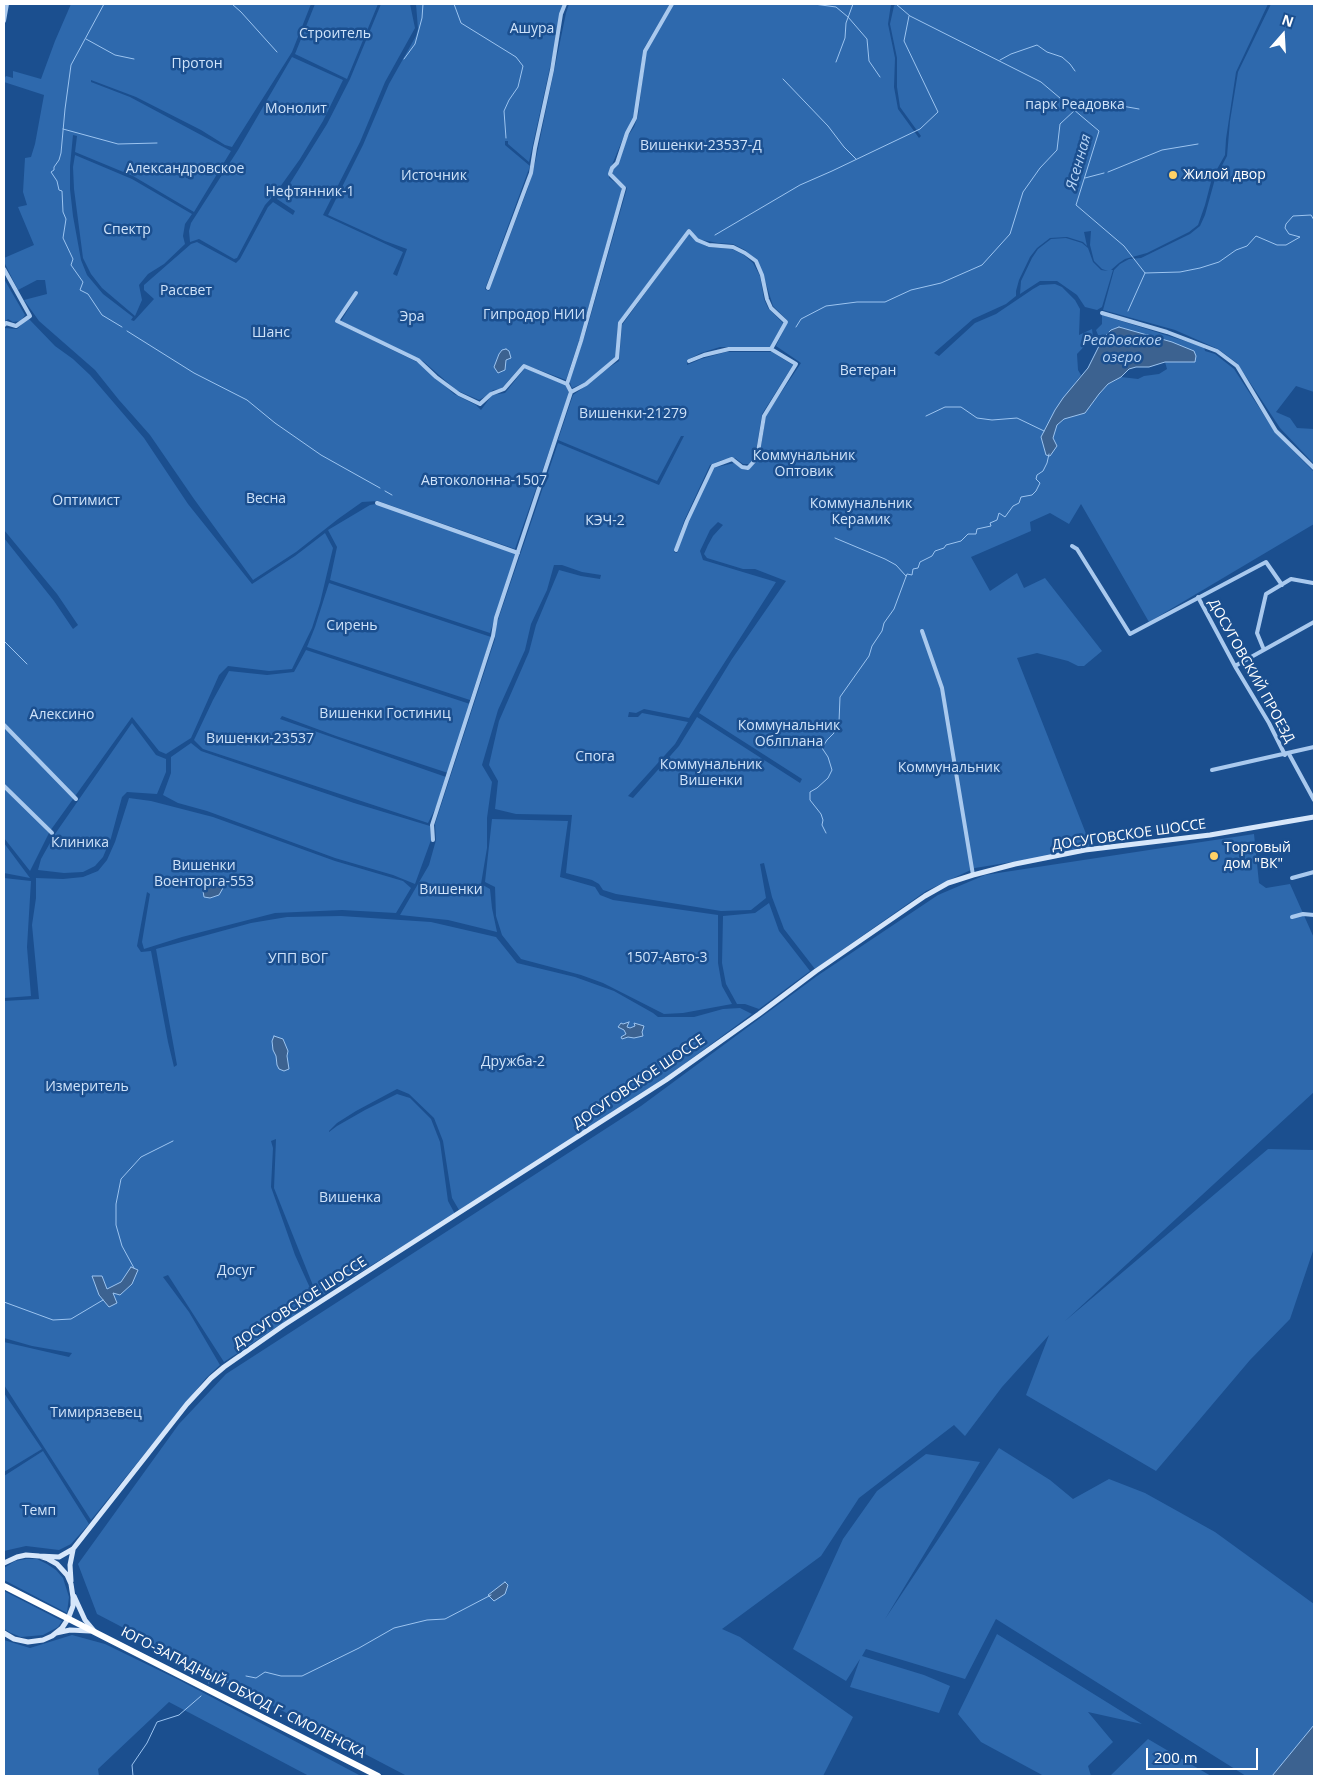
<!DOCTYPE html>
<html>
<head>
<meta charset="utf-8">
<style>
	body { margin:0 }
	#map { position:relative; width:1318px; height:1780px; overflow:hidden; background:#1b4f8f; font-family:"Open Sans",sans-serif }
	canvas { display:block }
	.frame { position:absolute; inset:0; border:5px solid #fff; pointer-events:none }
	.north { position:absolute; left:1258px; top:10px; width:50px; height:50px; -webkit-text-stroke:4px #1b4f8f; paint-order:stroke; rotate:19deg; font-size:14px; font-weight:700; line-height:20px; text-align:center; color:#fff }
	.north::after { content:''; display:block; margin:auto; width:18px; height:22px; background:#fff; clip-path:polygon(50% 0,100% 100%,50% 72%,0 100%) }
	.scale { position:absolute; left:1146px; top:1748px; width:112px; height:22px; box-sizing:border-box; border:2px solid #fff; border-top:0; padding-left:6px; font-size:15px; line-height:18px; white-space:nowrap; color:#fff; -webkit-text-stroke:4px #1b4f8f; paint-order:stroke }
</style>
</head>
<body>
<div id="map">
<canvas width="1318" height="1780"></canvas>
<div class="frame"></div>
<div class="north">N</div>
<div class="scale">200 m</div>
</div>
<script>
const ctx = document.querySelector('canvas').getContext('2d');
ctx.lineJoin = 'round';
function paint(path, color) { ctx.fillStyle = color; ctx.fill(path, 'evenodd'); }
const shape = rows => new Path2D(rows.map(r => 'M' + r).join(''));
function trace(path, color, width, dash) { ctx.strokeStyle = color; ctx.lineWidth = width; ctx.lineCap = dash ? 'butt' : 'round'; ctx.setLineDash(dash || []); ctx.stroke(path); }
function drawText(font, color, halo, rows, align = 'center') {
  ctx.font = font + ' "Open Sans",sans-serif'; ctx.lineWidth = 5; ctx.setLineDash([]); ctx.textBaseline = 'middle'; ctx.strokeStyle = halo; ctx.fillStyle = color; for (const [text, x, y, turn = 0] of rows) {
    ctx.save(); ctx.translate(x, y); ctx.rotate((+turn || 0) * Math.PI / 180); ctx.textAlign = isNaN(turn) ? turn : align; if (halo) ctx.strokeText(text, 0, 0); ctx.fillText(text, 0, 0); ctx.restore();
  }
}
paint(shape([
	[71,4,311,4,292,52,232,147,225,145,201,130,136,97,91,80,91,82,130,97,231,151,194,212,133,176,75,152,77,136,73,135,70,166,70,189,73,216,81,260,87,275,103,294,133,317,131,320,134,321,154,299,144,290,144,285,191,244,197,242,236,263,240,259,268,207,273,202,293,215,295,211,277,199,289,185,327,124,350,79,381,4,410,4,415,28,385,82,360,142,323,215,403,252,393,274,397,276,407,249,385,241,328,215,363,145,389,84,416,36,418,29,416,4,564,4,529,162,508,144,508,141,505,141,505,145,530,166,485,289,489,291,528,188,535,163,566,13,569,4,670,4,643,50,635,116,624,136,609,172,609,178,621,187,621,193,580,337,566,380,523,364,501,389,493,390,488,395,479,400,456,390,423,361,341,321,358,293,355,292,335,322,419,363,454,394,476,405,481,410,492,395,505,393,525,368,566,385,569,394,515,549,378,501,362,502,338,519,296,552,253,580,194,499,150,435,119,400,95,370,39,321,24,300,47,294,45,280,37,280,18,290,4,262,4,258,34,245,18,207,27,205,23,192,25,158,31,157,35,144,44,95,4,82,4,79,6,76,13,78,13,71,41,79,55,41],
	[315,4,378,4,347,79,295,54],
	[673,4,891,4,888,24,895,58,894,87,898,109,919,138,921,136,900,107,897,87,897,58,890,24,894,6,896,4,1268,4,1236,72,1226,139,1225,155,1212,178,1205,205,1198,225,1189,232,1147,253,1125,259,1119,263,1111,270,1113,270,1102,307,1097,310,1085,307,1077,295,1057,281,1040,281,1020,294,1021,281,1032,258,1038,249,1051,239,1066,238,1082,243,1088,248,1093,262,1101,270,1108,271,1102,269,1094,261,1090,245,1091,231,1084,232,1087,246,1083,242,1067,237,1050,238,1037,248,1030,257,1019,280,1016,291,1016,296,1006,304,973,319,934,353,939,356,975,323,996,314,1033,289,1040,285,1055,284,1062,287,1075,300,1080,309,1079,335,1092,329,1093,337,1077,354,1078,370,1081,375,1055,410,1053,438,1057,425,1064,419,1085,413,1099,394,1108,384,1121,377,1138,379,1144,376,1159,374,1167,369,1165,362,1195,361,1154,337,1119,327,1111,330,1105,336,1098,335,1096,330,1102,324,1102,315,1204,347,1205,351,1215,354,1234,369,1275,432,1314,472,1314,524,1149,622,1081,504,1069,524,1050,513,1030,522,1031,531,971,557,990,591,1017,573,1024,588,1045,578,1102,651,1084,666,1078,666,1068,661,1037,653,1017,658,1092,849,975,868,926,891,815,969,784,929,772,897,764,863,760,864,766,898,751,910,721,911,616,894,603,890,599,884,592,880,566,873,572,815,516,814,495,809,498,781,489,765,499,721,529,652,536,625,559,570,581,576,600,579,601,575,582,572,562,565,554,565,547,590,531,624,525,650,498,710,482,765,492,782,487,818,487,848,481,884,490,889,492,908,497,932,448,920,400,915,429,865,436,840,435,824,495,639,496,626,558,443,659,485,684,436,681,436,657,481,558,440,573,395,587,385,605,370,619,361,622,325,688,234,695,240,708,247,732,249,744,255,753,263,760,276,764,299,768,308,783,323,770,347,720,347,701,353,687,360,687,365,701,359,726,352,772,352,793,365,762,414,755,457,750,464,743,464,735,458,722,460,710,465,684,521,674,552,677,553,689,517,713,468,734,463,743,469,748,470,759,459,766,415,801,363,776,346,788,321,773,306,763,274,757,261,745,250,733,244,718,243,697,239,691,230,688,229,618,323,616,357,586,382,572,388,569,380,586,332,627,188,613,175,613,169,619,162,628,136,634,127,638,116,646,51],
	[718,522,723,525,713,536,708,545,704,554,707,558,743,569,755,569,786,581,732,659,699,713,802,779,800,783,697,717,679,746,633,798,628,796,675,744,688,722,642,713,638,717,628,717,629,712,636,713,644,709,689,718,776,582,703,560,700,551,710,530],
	[1271,4,1314,4,1314,392,1296,386,1276,412,1290,418,1297,428,1314,429,1314,464,1280,428,1237,363,1218,349,1175,330,1103,310,1114,270,1120,264,1129,259,1141,258,1190,234,1200,226,1205,215,1215,179,1227,156,1230,121,1238,72],
	[292,57,343,80,323,121,300,159,275,194,265,205,237,258,234,259,199,239,190,242,189,231,191,223,238,150],
	[75,155,132,179,192,214,185,224,183,236,185,244,164,264,148,274,139,285,142,300,135,316,102,288,91,274,83,258,74,189,73,167],
	[4,279,25,315,21,321,13,322,8,319,4,322],
	[28,318,55,346,73,359,90,375,144,438,188,504,252,584,295,556,325,533,333,548,320,603,312,628,292,669,269,671,228,666,219,675,191,738,166,754,159,751,132,717,50,831,30,871,4,838,4,538,54,601,73,629,78,625,57,594,4,530,4,328,17,329],
	[376,504,516,553,490,633,330,580,337,547,328,530,370,505],
	[329,583,491,637,470,700,307,647,315,627],
	[306,650,470,704,448,773,336,736,282,716,280,719,446,777,436,807,428,823,203,749,194,740,213,700,229,671,267,675,294,672],
	[132,723,156,755,166,759,166,772,157,794,127,792,122,797,111,838,103,857,95,866,83,872,64,873,38,870,41,859,55,834],
	[191,743,201,751,354,803,430,826,431,840,415,884,393,875,335,858,207,811,178,803,163,795,171,773,171,757],
	[129,798,151,801,213,817,335,861,403,881,411,888,396,913,342,910,275,913,182,937,144,949,142,942,150,894,147,892,137,946,141,952,151,951,168,1042,174,1067,177,1065,156,949,251,923,287,917,341,916,431,922,496,937,517,963,575,977,614,991,653,1013,658,1017,694,1017,723,1009,740,1008,752,1014,645,1093,595,1126,459,1210,452,1198,443,1141,434,1118,409,1094,397,1089,356,1111,337,1123,329,1131,329,1132,337,1126,365,1110,397,1094,410,1098,431,1119,440,1142,448,1201,455,1214,318,1298,274,1188,276,1139,271,1141,273,1148,271,1187,295,1255,316,1301,224,1362,168,1275,163,1277,189,1312,220,1365,206,1378,91,1520,4,1385,4,1342,69,1357,72,1353,32,1346,4,1338,4,1001,39,999,32,925,36,898,36,878,63,879,83,877,98,871,107,860,115,842],
	[492,819,568,821,560,877,595,887,600,895,613,900,718,915,718,963,722,986,732,1004,683,1013,664,1014,603,983,581,975,521,959,502,935,496,916,495,887,485,882],
	[1254,834,1259,883,1266,888,1290,884,1314,938,1314,1092,1065,1321,1268,1149,1314,1150,1314,1248,1290,1319,1250,1360,1156,1471,1026,1395,1049,1335,1002,1387,965,1436,954,1425,859,1498,821,1556,722,1629,740,1637,853,1717,823,1776,407,1776,97,1614,78,1564,179,1424,226,1374,641,1106,817,976,938,895,985,875],
	[4,842,4,843,30,878,4,873],
	[4,878,31,881,27,947,31,996,4,998],
	[769,903,779,931,810,971,759,1009,745,1004,737,1004,726,984,722,963,723,916,755,913],
	[4,1393,42,1449,4,1472],
	[999,1448,1050,1480,1073,1499,1109,1479,1145,1493,1215,1532,1314,1604,1314,1725,1272,1776,1246,1776,996,1619,965,1679,866,1649,862,1656,924,1675,950,1686,939,1713,850,1687,860,1659,846,1681,793,1649,843,1539,877,1491,926,1454,980,1462,885,1619],
	[43,1451,89,1524,71,1544,59,1550,26,1546,4,1551,4,1476],
	[26,1559,37,1559,47,1564,56,1570,63,1578,69,1597,67,1613,4,1580,4,1568,15,1561],
	[4,1591,62,1621,58,1627,43,1635,21,1637,11,1633,4,1629],
	[997,1634,1142,1724,1088,1712,1113,1742,1088,1766,1091,1776,1044,1776,981,1742,958,1714],
	[72,1635,105,1644,179,1680,361,1776,309,1776,169,1702,98,1769,99,1776,4,1776,4,1640,30,1648],
	[1148,1739,1211,1776,1110,1776]
]), '#2e69ad');
const water = shape([
	[1119,327,1172,342,1194,351,1196,356,1195,362,1165,362,1149,367,1136,367,1129,369,1121,377,1108,384,1099,394,1085,413,1064,419,1057,425,1053,438,1057,446,1050,456,1046,455,1041,437,1055,410,1063,398,1088,368,1103,338,1111,330,1119,327],
	[506,349,509,351,511,358,506,360,505,370,498,373,494,367,499,354,502,350,506,349],
	[220,884,223,888,219,895,210,898,204,897,203,891,204,888,220,884],
	[629,1022,627,1027,630,1028,635,1026,634,1023,644,1026,642,1032,643,1036,634,1038,628,1037,622,1039,621,1037,626,1034,624,1030,618,1027,621,1023,623,1024,629,1022],
	[274,1036,283,1039,288,1051,287,1056,289,1069,284,1071,279,1069,277,1065,276,1056,273,1050,272,1041,274,1036],
	[131,1267,138,1270,132,1284,120,1295,113,1293,117,1303,109,1307,99,1295,92,1276,102,1276,107,1289,121,1282,131,1267],
	[505,1582,508,1585,505,1594,494,1601,488,1595,505,1582],
	[1314,1725,1314,1776,1272,1776,1314,1725]
]);
paint(water, '#3c6290');
trace(water, '#9cc4f0', 1);
trace(shape([
	[104,4,71,65,65,109,61,153,59,160,54,167,54,170,51,172,57,181,59,190,62,191,63,212,66,219,63,238,73,259,71,265,83,282,80,290,88,294,102,315,122,327],
	[232,4,241,12,277,52],
	[454,4,461,23,516,57,523,66,518,87,509,100,504,111,506,138],
	[814,4,836,7,848,17,867,39,869,61,880,77],
	[896,4,910,16,1041,82,1099,131,1076,205,1124,246,1145,273,1180,272,1200,268,1219,262,1236,250,1247,246,1256,236,1277,245,1286,245,1300,237,1289,234,1285,228,1286,224,1293,216,1311,215,1314,220],
	[86,39,115,55,134,59],
	[404,59,415,44,422,18,423,4],
	[1000,60,1011,54,1037,45,1047,52,1062,57,1070,64,1075,71],
	[836,62,845,38,846,23,853,4],
	[783,79,828,126,844,147,856,159],
	[63,129,118,144,157,143],
	[1108,172,1162,150,1198,144],
	[1085,178,1104,173],
	[715,235,800,185,832,171,920,129,938,112,904,41,909,16],
	[1128,311,1145,273],
	[796,327,801,319,826,306,857,302,885,302,911,290,941,283,982,265,1010,234,1023,192,1040,168,1057,150,1060,124,1075,110,1085,105,1105,103,1139,109],
	[127,331,194,373,247,400,275,423,321,455,380,488],
	[926,416,945,407,961,407,977,418,992,420,1017,418,1044,431],
	[385,491,392,495],
	[835,538,885,559,896,565,906,576],
	[4,641,27,664],
	[826,833,822,825,823,820,821,814,810,800,810,792,817,788,828,778,832,770,828,757,822,748,827,740,834,733,834,726,839,722,840,697,869,656,872,646,882,631,884,623,894,609,907,574,912,575,913,569,918,568,920,562,932,556,935,551,944,548,946,545,961,541,968,534,976,534,977,529,991,526,990,523,997,520,999,513,1005,517,1013,506,1019,503,1021,497,1032,495,1036,491,1040,483,1036,479,1037,475,1043,471,1047,463,1049,454],
	[134,1268,122,1246,116,1225,116,1204,121,1179,141,1157,173,1141],
	[4,1302,53,1320,71,1319,103,1300],
	[246,1676,256,1678,265,1672,281,1676,302,1676,359,1648,394,1628,427,1620,445,1619,491,1595],
	[209,1683,210,1680,235,1683],
	[133,1776,132,1765,147,1743,157,1722,179,1715,201,1696]
]), '#9cc4f0', 1);
trace(shape([
	[4,21,7,4],
	[4,269,30,316,16,326,6,323,4,325],
	[488,288,531,173,535,148,552,70,561,14,565,4],
	[356,293,337,321,418,360,436,377,459,394,480,404,491,394,504,389,524,366,567,384,571,392,496,618,493,636,432,825,433,840],
	[1102,313,1167,332,1217,351,1237,366,1276,431,1314,468],
	[567,384,581,341,624,188,610,174,612,168,617,163,627,133,635,118,645,51,672,4],
	[571,392,586,384,617,358,620,323,689,231,697,240,709,245,733,247,745,253,756,261,762,275,767,299,771,308,786,322,771,349],
	[377,503,518,553],
	[1072,546,1077,549,1130,634,1266,562,1282,585],
	[676,550,687,521,713,466,732,459,742,467,748,468,757,458,764,416,796,364,771,349,729,349,704,355,689,361],
	[1198,597,1236,668,1269,723,1285,755],
	[922,631,942,688,973,875],
	[1264,650,1257,633,1266,594,1291,579,1313,583],
	[1235,666,1314,622],
	[4,725,76,799],
	[1289,754,1314,800],
	[1212,770,1314,747],
	[4,786,52,833],
	[1292,878,1314,872],
	[1292,917,1303,914,1314,915]
]), '#a9c9ee', 4);
trace(shape([
	[39,1556,59,1557,73,1549,187,1404,211,1378,224,1367,284,1325,666,1080,759,1014,816,971,925,896,948,883,973,875,1015,864,1085,850,1210,835,1314,817],
	[4,1563,17,1557,26,1555,39,1556,48,1559,57,1564,67,1575,71,1584,73,1597,73,1606,68,1619,62,1628,52,1636,43,1640,28,1642,14,1639,4,1633],
	[71,1581,70,1565,73,1550],
	[74,1596,85,1620,95,1632],
	[56,1633,70,1630,90,1631]
]), '#d6e6fa', 5);
trace(shape([
	[4,1586,378,1776]
]), '#fff', 6);
for (const [x, y, r, color] of [
	[1173,175,5,"#ffd166"],
	[1214,856,5,"#ffd166"]
]) { const dot = new Path2D(); dot.arc(x, y, r, 0, 2 * Math.PI); ctx.fillStyle = color; ctx.fill(dot); trace(dot, '#1b4f8f', 2); }
drawText('14px', '#cfe3fa', '#1b4f8f', [
	["Ашура",532,29],
	["Строитель",335,34],
	["Протон",197,64],
	["парк Реадовка",1075,105],
	["Монолит",296,109],
	["Вишенки-23537-Д",701,146],
	["Александровское",185,169],
	["Источник",434,176],
	["Нефтянник-1",310,192],
	["Спектр",127,230],
	["Рассвет",186,291],
	["Гипродор НИИ",534,315],
	["Эра",412,317],
	["Шанс",271,333],
	["Ветеран",868,371],
	["Вишенки-21279",633,414],
	["Коммунальник",804,456],
	["Оптовик",804,472],
	["Автоколонна-1507",484,481],
	["Весна",266,499],
	["Оптимист",86,501],
	["Коммунальник",861,504],
	["Керамик",861,520],
	["КЭЧ-2",605,521],
	["Сирень",352,626],
	["Вишенки Гостиниц",385,714],
	["Алексино",62,715],
	["Коммунальник",789,726],
	["Облплана",789,742],
	["Вишенки-23537",260,739],
	["Спога",595,757],
	["Коммунальник",711,765],
	["Вишенки",711,781],
	["Коммунальник",949,768],
	["Клиника",80,843],
	["Вишенки",204,866],
	["Военторга-553",204,882],
	["Вишенки",451,890],
	["1507-Авто-3",667,958],
	["УПП ВОГ",298,959],
	["Дружба-2",513,1062],
	["Измеритель",87,1087],
	["Вишенка",350,1198],
	["Досуг",236,1271],
	["Тимирязевец",96,1413],
	["Темп",39,1511]
]);
drawText('14px', '#fff', '#1b4f8f', [
	["Жилой двор",1183,175],
	["Торговый",1224,848],
	["дом \"ВК\"",1224,864]
], 'left');
drawText('14px', '#fff', '#1b4f8f', [
	["ДОСУГОВСКИЙ ПРОЕЗД",1251,671,61],
	["ДОСУГОВСКОЕ ШОССЕ",1129,835,-8],
	["ДОСУГОВСКОЕ ШОССЕ",639,1082,-34],
	["ДОСУГОВСКОЕ ШОССЕ",300,1303,-33],
	["ЮГО-ЗАПАДНЫЙ ОБХОД Г. СМОЛЕНСКА",243,1693,27]
]);
drawText('italic 15px', '#b5d3f5', '#1b4f8f', [
	["Ясенная",1079,162,-74],
	["Реадовское",1122,341],
	["озеро",1122,358]
]);
</script>
</body>
</html>
